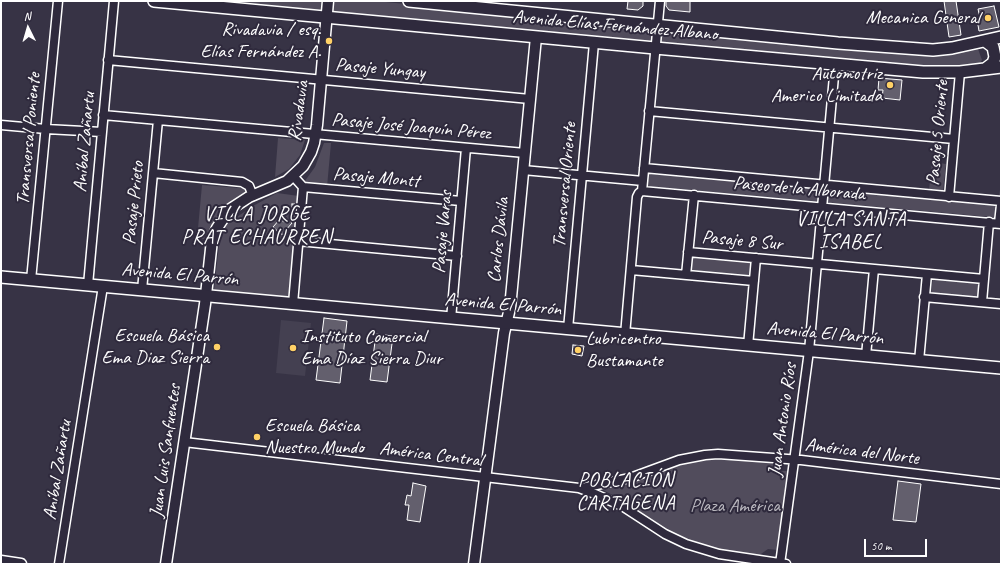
<!DOCTYPE html>
<html>
<head>
<meta charset="utf-8">
<style>
	body { margin:0 }
	#map { position:relative; width:1002px; height:565px; overflow:hidden; background:#373345; font-family:Caveat,sans-serif }
	canvas { display:block }
	.frame { position:absolute; inset:0; border:2px solid #fff; pointer-events:none }
	.north { position:absolute; left:8px; top:8px; width:40px; height:40px; -webkit-text-stroke:3px #2f2a3d; paint-order:stroke; rotate:355deg; font-size:11px; font-weight:700; line-height:16px; text-align:center; color:#fff }
	.north::after { content:''; display:block; margin:auto; width:14px; height:18px; background:#fff; clip-path:polygon(50% 0,100% 100%,50% 72%,0 100%) }
	.scale { position:absolute; left:864px; top:539px; width:63px; height:18px; box-sizing:border-box; border:2px solid #fff; border-top:0; padding-left:5px; font-size:12px; line-height:14px; white-space:nowrap; color:#fff; -webkit-text-stroke:3px #2f2a3d; paint-order:stroke }
</style>
</head>
<body>
<div id="map">
<canvas width="1002" height="565"></canvas>
<div class="frame"></div>
<div class="north">N</div>
<div class="scale">50 m</div>
</div>
<script>
const ctx = document.querySelector('canvas').getContext('2d');
ctx.lineJoin = 'round';
function paint(path, color) { ctx.fillStyle = color; ctx.fill(path, 'evenodd'); }
const shape = rows => new Path2D(rows.map(r => 'M' + r).join(''));
function trace(path, color, width, dash) { ctx.strokeStyle = color; ctx.lineWidth = width; ctx.lineCap = dash ? 'butt' : 'round'; ctx.setLineDash(dash || []); ctx.stroke(path); }
function drawText(font, color, halo, rows, align = 'center') {
  ctx.font = font + ' Caveat,sans-serif'; ctx.lineWidth = 4; ctx.setLineDash([]); ctx.textBaseline = 'middle'; ctx.strokeStyle = halo; ctx.fillStyle = color; for (const [text, x, y, turn = 0] of rows) {
    ctx.save(); ctx.translate(x, y); ctx.rotate((+turn || 0) * Math.PI / 180); ctx.textAlign = isNaN(turn) ? turn : align; if (halo) ctx.strokeText(text, 0, 0); ctx.fillText(text, 0, 0); ctx.restore();
  }
}
paint(shape([
	[281,320,311,323,305,376,276,373]
]), '#444051');
paint(shape([
	[214,1,375,1,930,54,978,49,982,60,979,65,929,69],
	[278,138,305,140,300,155,289,169,275,177],
	[324,143,331,143,327,187,302,185,315,167],
	[932,162,946,164,943,191,929,190],
	[646,173,988,203,998,205,1001,182,1001,218,648,186],
	[202,185,252,189,224,206,206,239,197,239],
	[277,193,299,196,291,299,214,290,220,236,228,223,253,206],
	[692,254,752,260,751,278,690,272],
	[933,277,980,282,978,298,931,293],
	[716,458,767,461,774,465,775,471,788,471,778,550,768,549,758,556,715,551,675,535,652,521,630,504,603,490,645,479,681,463]
]), '#514c5c');
const building = shape([
	[628,1,643,1,643,6,638,10,627,9,628,1],
	[666,1,690,1,690,12,669,10,666,6,666,1],
	[944,1,956,1,961,35,949,37,944,1],
	[994,6,999,27,979,31,977,19,980,18,978,9,994,6],
	[879,78,902,80,900,100,882,98,883,90,878,90,879,78],
	[292,204,295,204,295,211,292,211,292,204],
	[291,213,294,213,294,220,291,220,291,213],
	[280,219,284,222,288,219,292,223,285,231,287,231,287,235,281,234,273,227,280,219],
	[324,318,347,321,340,383,316,380,324,318],
	[376,334,393,336,387,382,370,380,376,334],
	[573,345,584,346,582,356,572,354,573,345],
	[898,481,921,484,916,522,893,520,898,481],
	[413,483,426,486,420,522,407,520,409,505,405,505,407,495,411,496,413,483]
]);
paint(building, '#635f6d');
trace(building, '#fff', 1);
const minor = shape([
	[108,60,530,99],
	[649,111,954,139],
	[103,115,525,153],
	[1,125,46,129,102,132],
	[644,168,1001,201],
	[523,170,643,181],
	[153,173,242,182,249,186,253,196],
	[293,176,303,187,461,201],
	[642,191,1001,224],
	[642,191,660,1],
	[949,197,960,72],
	[999,223,1001,205],
	[298,241,457,256],
	[688,252,984,279],
	[631,270,754,281],
	[686,275,694,195],
	[31,280,58,1],
	[88,285,114,1],
	[142,290,158,120],
	[924,297,1001,304],
	[982,302,989,222],
	[293,304,303,187],
	[451,319,466,148],
	[568,329,594,43],
	[625,335,637,197,639,193,642,191],
	[748,346,756,258],
	[866,356,874,269],
	[919,361,927,274],
	[184,442,579,488,595,494,622,506,665,534,686,544,719,554,786,564],
	[582,488,630,478,679,460,705,455,718,454,801,460,1001,484],
	[59,564,103,286],
	[780,564,809,351,835,65]
]);
const tertiary = shape([
	[1,561,21,564],
	[166,564,205,304,212,240,217,228,229,210,249,197,287,181,303,166,311,152,314,143,317,125,328,1],
	[474,564,504,333,510,308,536,37]
]);
const secondary = shape([
	[154,1,655,48,923,72,960,72,1001,67],
	[409,1,838,43,933,50,952,48,1001,37],
	[985,41,993,47,995,57,993,63,985,69],
	[1,277,1001,368]
]);
trace(minor, '#fff', 11);
trace(tertiary, '#fff', 13);
trace(secondary, '#fff', 14);
trace(minor, '#2f2a3d', 8);
trace(tertiary, '#2f2a3d', 10);
trace(secondary, '#2f2a3d', 11);
for (const [x, y, r, color] of [
	[988,18,4,"#ffd166"],
	[329,41,4,"#ffd166"],
	[890,85,4,"#ffd166"],
	[217,347,4,"#ffd166"],
	[293,348,4,"#ffd166"],
	[578,350,4,"#ffd166"],
	[257,437,4,"#ffd166"]
]) { const dot = new Path2D(); dot.arc(x, y, r, 0, 2 * Math.PI); ctx.fillStyle = color; ctx.fill(dot); trace(dot, '#2f2a3d', 1.5); }
drawText('19px', '#fff', '#2f2a3d', [
	["Mecanica General",980,18],
	["Rivadavia / esq.",321,30],
	["Elías Fernández A.",321,52],
	["Automotriz",882,74],
	["Americo Limitada",882,96],
	["Escuela Básica",209,336],
	["Ema Diaz Sierra",209,358],
	["Instituto Comercial",301,337,"left"],
	["Ema Díaz Sierra Diur",301,359,"left"],
	["Lubricentro",586,339,"left"],
	["Bustamante",586,361,"left"],
	["Escuela Básica",265,426,"left"],
	["Nuestro Mundo",265,448,"left"]
], 'right');
drawText('19px', '#fff', '#2f2a3d', [
	["Avenida Elías Fernández Albano",615,26,5],
	["Pasaje Yungay",380,69,5],
	["Rivadavia",299,111,-82],
	["Pasaje José Joaquín Pérez",411,127,5],
	["Pasaje 5 Oriente",938,133,-85],
	["Transversal Poniente",29,139,-85],
	["Aníbal Zañartu",85,142,-85],
	["Pasaje Montt",376,178,5],
	["Transversal Oriente",565,185,-85],
	["Paseo de la Alborada",799,189,5],
	["Pasaje Prieto",134,203,-84],
	["Pasaje Varas",443,232,-85],
	["Carlos Dávila",499,240,-84],
	["Pasaje 8 Sur",742,241,5],
	["Avenida El Parrón",180,275,5],
	["Avenida El Parrón",503,305,5],
	["Avenida El Parrón",825,334,5],
	["Juan Antonio Ríos",783,420,-82],
	["Juan Luis Sanfuentes",166,451,-82],
	["América del Norte",862,452,7],
	["América Central",431,455,7],
	["Aníbal Zañartu",58,470,-81]
]);
drawText('19px', '#b9b7be', '#2f2a3d', [
	["Plaza América",735,506]
]);
ctx.letterSpacing = '1px';
drawText('20px', '#fff', '#2f2a3d', [
	["VILLA JORGE",257,215],
	["PRAT ECHAURREN",257,238],
	["VILLA SANTA",851,220],
	["ISABEL",851,243],
	["POBLACIÓN",626,481],
	["CARTAGENA",626,504]
]);
ctx.letterSpacing = '0px';
</script>
</body>
</html>
